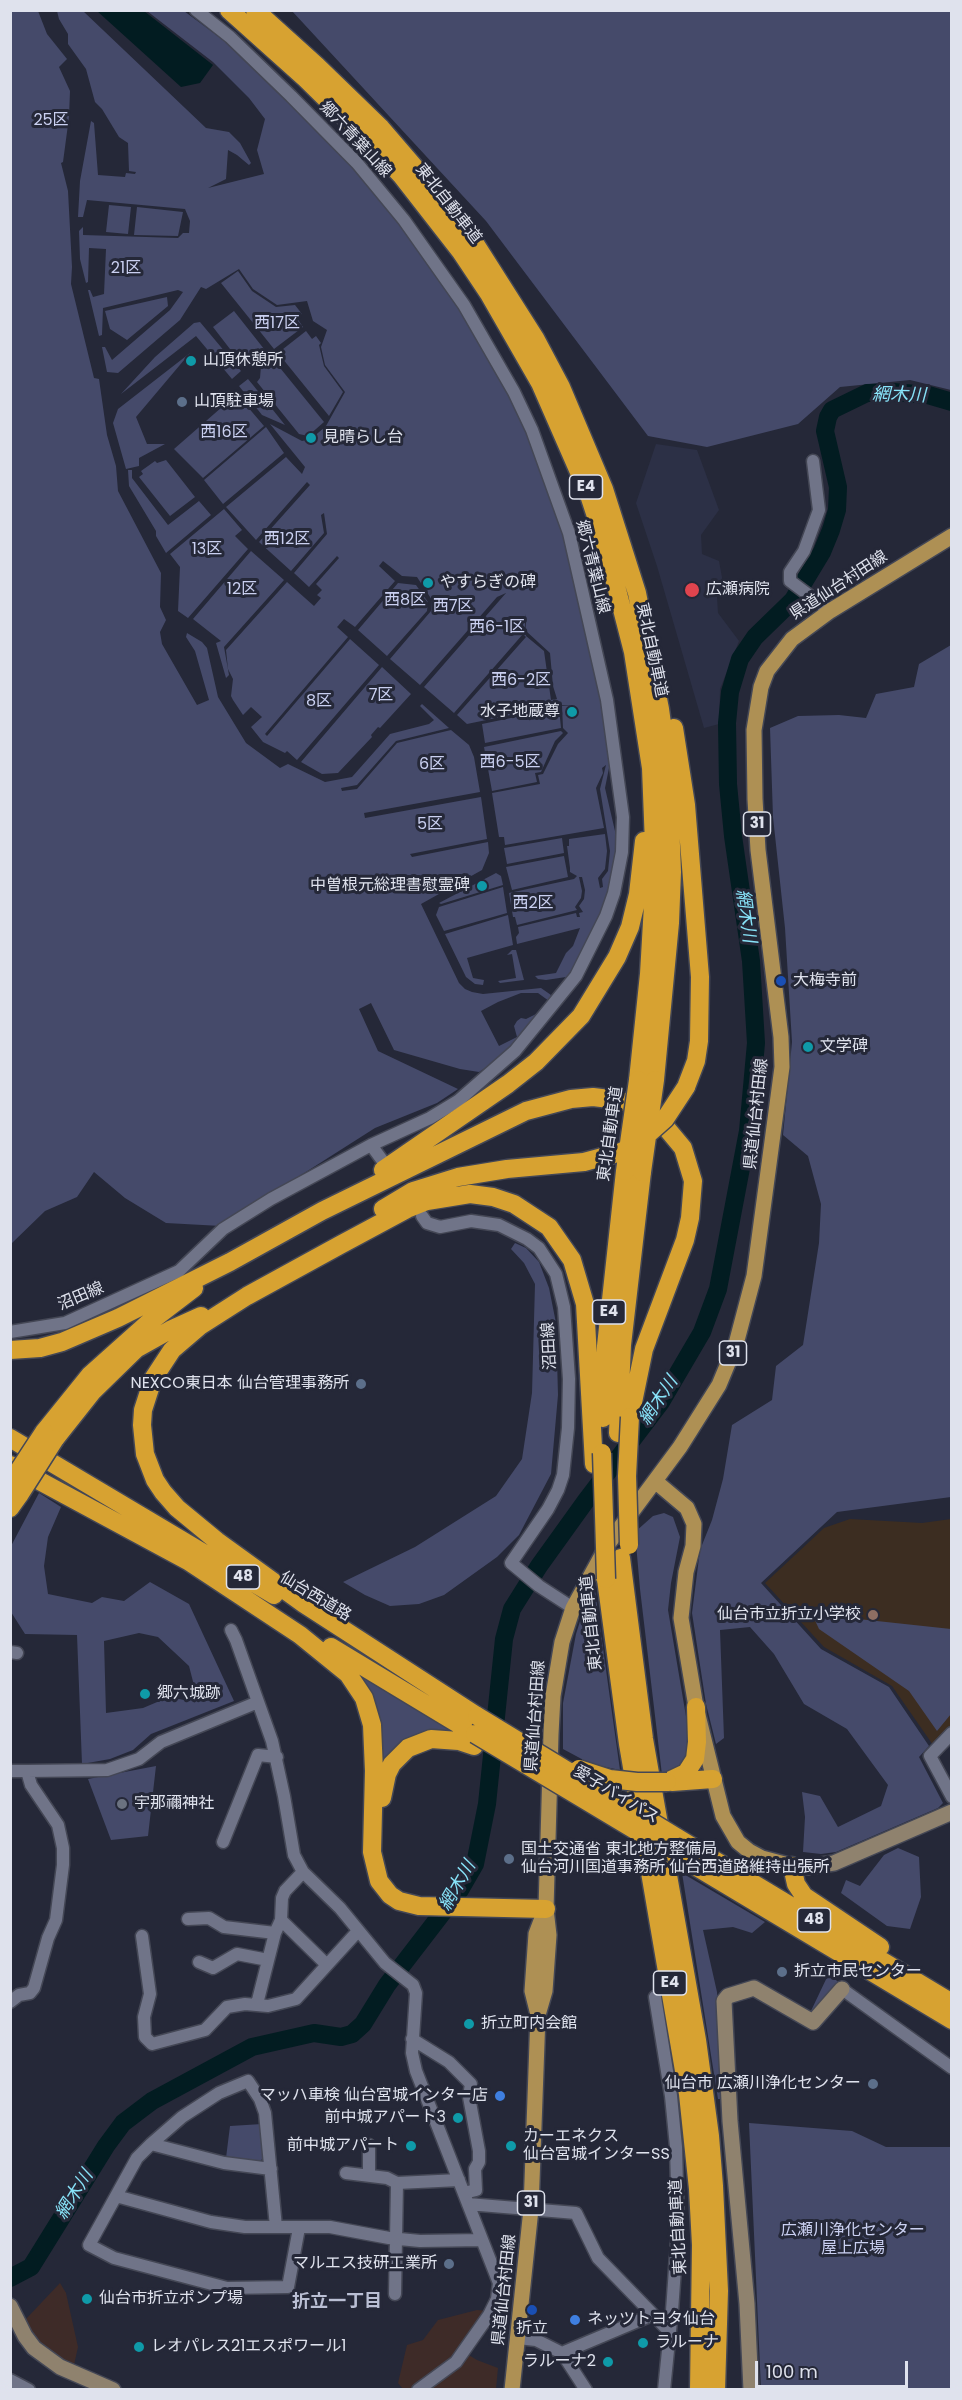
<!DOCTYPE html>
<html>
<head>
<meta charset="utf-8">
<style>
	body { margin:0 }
	#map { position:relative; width:962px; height:2400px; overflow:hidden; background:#252838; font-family:Poppins,sans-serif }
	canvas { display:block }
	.frame { position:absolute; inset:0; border:12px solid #dfe2ed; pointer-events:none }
	.scale { position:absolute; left:755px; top:2361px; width:153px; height:27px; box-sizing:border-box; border:3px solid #dfe2ed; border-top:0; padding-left:8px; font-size:18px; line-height:21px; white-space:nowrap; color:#dfe2ed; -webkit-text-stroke:4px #252838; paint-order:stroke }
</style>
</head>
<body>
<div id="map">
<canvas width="962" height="2400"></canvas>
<div class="frame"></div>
<div class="scale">100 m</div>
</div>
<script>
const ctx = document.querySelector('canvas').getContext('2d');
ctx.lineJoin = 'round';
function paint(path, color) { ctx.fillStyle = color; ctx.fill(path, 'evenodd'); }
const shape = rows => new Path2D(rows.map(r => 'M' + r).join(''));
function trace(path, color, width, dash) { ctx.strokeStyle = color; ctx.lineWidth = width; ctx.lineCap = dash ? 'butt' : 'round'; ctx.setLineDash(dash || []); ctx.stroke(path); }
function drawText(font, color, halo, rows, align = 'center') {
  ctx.font = font + ' Poppins,"Noto Sans JP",sans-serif'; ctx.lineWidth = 6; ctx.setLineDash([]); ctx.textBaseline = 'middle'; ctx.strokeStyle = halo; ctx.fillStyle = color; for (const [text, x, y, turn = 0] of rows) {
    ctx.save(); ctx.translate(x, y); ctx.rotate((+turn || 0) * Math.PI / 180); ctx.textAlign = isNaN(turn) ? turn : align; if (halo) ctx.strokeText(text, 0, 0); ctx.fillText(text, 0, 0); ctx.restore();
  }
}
paint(shape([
	[60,2283,66,2293,78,2347,74,2365,54,2354,39,2342,25,2320],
	[477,2310,488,2311,450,2363,413,2389,403,2389,398,2383,407,2345,423,2340,438,2320],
	[467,2354,477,2360,498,2368,496,2389,424,2390]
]), '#3e2b28');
paint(shape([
	[656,444,697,450,719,510,701,535,702,554,719,561,723,583,717,597,718,613,739,641,720,689,719,724,704,728,657,566,636,503]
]), '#2c3046');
paint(shape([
	[850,1519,922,1523,951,1519,951,1725,933,1745,892,1686,824,1647,765,1583,824,1528]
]), '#3c2d21');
paint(shape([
	[10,11,38,11,47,34,67,59,59,67,70,91,69,117,63,162,61,163,68,191,72,267,71,284,94,378,99,379,107,435,116,466,118,491,161,573,160,607,166,620,160,632,162,644,197,705,209,700,195,651,186,637,187,633,202,642,207,648,218,697,246,743,280,768,288,764,325,782,352,777,390,734,429,724,434,720,420,706,422,704,449,728,396,741,357,785,341,788,342,791,357,789,397,743,451,730,469,745,474,757,480,792,364,813,365,818,481,797,487,839,410,854,412,857,488,842,489,853,482,870,421,904,459,983,465,989,472,992,483,994,541,988,551,995,549,1001,538,993,521,993,498,1002,481,1011,499,1046,517,1037,514,1026,517,1021,521,1018,526,1019,536,1014,540,1015,502,1057,479,1072,460,1069,394,1050,371,1003,359,1009,378,1051,458,1089,437,1103,375,1128,221,1226,166,1223,125,1198,94,1172,77,1197,45,1211,11,1244],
	[57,11,83,11,206,128,229,132,240,143,251,163,249,165,237,155,228,150,226,179,208,188,264,174,257,150,265,119,249,98,213,62,147,11,184,11,242,54,351,164,403,228,446,289,480,341,507,390,524,424,564,535,600,690,610,763,605,788,618,844,615,871,605,904,571,974,566,977,546,980,538,979,535,976,556,973,566,953,573,946,580,928,517,944,516,937,519,933,518,927,576,913,577,917,580,917,579,913,583,912,579,906,584,899,585,890,582,877,579,877,582,891,581,898,575,907,577,910,517,925,515,917,513,917,509,893,574,879,577,876,570,872,570,868,567,846,569,846,569,839,605,834,607,851,605,869,598,878,600,888,603,887,602,879,608,871,610,851,600,789,606,765,602,768,603,773,596,788,604,828,505,845,504,837,499,837,492,793,540,784,538,775,543,774,558,744,568,733,563,728,562,706,575,706,559,705,467,724,457,715,526,637,523,634,454,713,424,687,506,593,497,597,420,685,390,659,431,611,432,600,417,577,402,576,383,561,379,566,395,581,355,627,344,619,338,626,337,627,348,637,265,734,267,736,350,639,379,665,297,760,287,751,285,753,263,742,251,727,262,717,251,707,243,715,233,700,231,696,233,679,228,669,226,650,287,582,314,606,321,598,317,595,322,590,316,584,339,558,337,556,309,587,294,573,327,534,324,513,321,515,324,533,291,571,259,542,310,485,307,482,256,540,226,507,286,457,302,474,305,467,270,424,302,441,311,439,326,426,345,392,325,365,321,347,327,330,313,321,307,301,277,305,253,289,239,269,206,289,201,287,180,320,118,373,107,372,102,347,105,347,112,360,170,310,183,292,178,290,103,308,102,335,99,336,88,290,90,290,93,297,104,294,106,249,89,248,88,282,86,283,80,259,79,231,83,227,83,235,178,238,183,233,189,233,190,221,185,209,87,200,83,217,78,217,80,181,91,121,94,123,98,175,125,177,126,173,135,174,136,172,129,171,128,143,119,137,102,109,95,102,86,69,68,44,68,34,59,19],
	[526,614,526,631,550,653,553,686,557,699,551,700,544,651,526,636,525,622],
	[292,11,951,11,951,390,910,380,840,387,798,424,707,447,648,436,486,221],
	[109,205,131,207,128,234,106,232],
	[137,207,183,212,178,236,134,235],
	[238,271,252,291,276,307,295,305,302,314,297,318,303,327,274,349,221,283],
	[167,297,168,306,127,340,110,329,105,311],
	[234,311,268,354,257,362,245,360,240,362,213,327],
	[200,322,241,371,232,379,196,336,121,394,155,357,194,323],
	[306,331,312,339,316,336,321,343,319,345,324,366,343,392,329,416,278,353],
	[190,353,136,417,147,444,165,444,139,458,139,466,126,469,113,423,118,409],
	[272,358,324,422,308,436,299,434,257,382,260,378,261,366],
	[248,379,253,385,285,425,262,415,239,386],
	[235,392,264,426,203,478,174,449,222,407,220,404],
	[266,427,284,453,223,504,204,480],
	[166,460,195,497,170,516,139,477,143,474,141,471,155,461,157,463],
	[128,470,132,470,132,478,168,525,199,501,211,515,166,553,156,536,156,531,129,486],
	[224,509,242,530,235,536,248,549,188,618,178,611,180,567,170,554],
	[251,551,284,580,224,647,229,675,226,678,216,643,221,641,193,619],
	[398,583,416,585,428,602,427,611,387,656,358,630],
	[951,645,951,1497,837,1512,761,1583,821,1649,889,1687,929,1746,919,1757,943,1803,938,1808,836,1852,821,1854,803,1852,805,1817,802,1792,820,1796,838,1827,881,1806,888,1785,847,1729,804,1704,774,1654,750,1627,720,1630,724,1738,716,1744,706,1704,692,1613,700,1550,712,1520,723,1479,732,1425,772,1400,776,1366,803,1345,819,1243,821,1204,808,1156,783,1135,792,1042,785,928,773,817,770,728,798,716,839,715,866,718,876,694,914,687,919,664],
	[382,667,411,694,380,728,378,727,371,735,372,737,338,773,322,774,301,762],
	[559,708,561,728,485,743,482,724],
	[561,731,563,733,555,741,541,772,535,773,537,782,492,791,484,747],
	[562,838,564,853,507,864,504,848],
	[564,856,568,877,512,890,506,867],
	[496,873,501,876,503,885,441,904,439,903],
	[503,887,507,913,444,931,436,915,439,907],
	[508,915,513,945,467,958,473,978,484,980,483,985,475,984,466,977,445,934],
	[512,950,516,950,524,980,500,983,498,981,516,978,512,954,507,955],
	[515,1243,526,1248,539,1262,549,1288,556,1323,558,1395,551,1474,519,1535,497,1557,444,1595,419,1604,390,1606,365,1595,343,1582,415,1547,496,1496,522,1459,532,1393,535,1284,524,1263,511,1249],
	[39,1493,61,1507,48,1537,44,1566,48,1594,92,1603,102,1597,124,1601,150,1582,189,1604,234,1701,151,1734,133,1750,110,1759,82,1764,77,1635,25,1634,11,1612,10,1548],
	[139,1633,158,1637,189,1666,197,1697,184,1700,169,1697,143,1708,106,1713,104,1641],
	[664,1513,673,1517,680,1537,671,1583,668,1610,690,1740,686,1759,675,1773,662,1775,640,1589,635,1532,653,1516],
	[595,1591,620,1770,591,1764,563,1749,563,1703,576,1634,582,1615],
	[812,1614,951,1629,951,1714,937,1731,909,1691,819,1629],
	[351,1670,458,1734,379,1772],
	[156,1766,148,1836,111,1840,88,1779],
	[898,1848,919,1857,921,1897,910,1929,887,1926,841,1893,846,1880,860,1886,884,1855],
	[682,1873,765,1922,752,1933,733,1927,703,1930,717,1992,722,2099,718,2099],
	[829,1973,838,1982,834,1991,814,2013,810,2013],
	[749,2123,852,2131,886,2147,951,2147,951,2389,761,2389],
	[262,2124,266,2153,260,2162,226,2158,230,2126]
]), '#454a6a');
paint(shape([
	[97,11,144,11,213,65,200,83,181,87]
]), '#021c21');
trace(shape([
	[10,2278,31,2267,106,2146,123,2123,152,2101,252,2047,314,2033,341,2037,352,2034,363,2024,387,1985,460,1890,475,1864,487,1804,504,1639,512,1609,539,1566,585,1502,661,1402,702,1332,718,1289,748,1131,756,1043,751,961,733,836,728,784,727,723,730,692,740,659,755,637,793,600,822,552,831,530,837,510,838,487,825,431,828,417,832,410,867,393,893,392,928,395,952,402]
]), '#021c21', 18);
const street = shape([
	[813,461,819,510,804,551,790,572,790,581,830,611],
	[371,1145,382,1160],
	[422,1216,427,1223,440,1227,471,1221,499,1225,527,1239,539,1248,556,1274,564,1307,569,1379,568,1428,563,1475,558,1490,548,1509,511,1563,539,1586,573,1608],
	[10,1332,65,1323,179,1271,223,1229,271,1199,371,1145,430,1118,458,1101,515,1051,576,976,606,916,614,893,622,852,623,817,607,700,569,533,532,430,514,392,464,305,404,220,357,163,291,96,230,37,196,10],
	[231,1630,236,1640,272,1741,284,1796,294,1855,303,1872,340,1908,385,1963,413,1985,416,1993,412,2053,416,2071,499,2283,497,2299,489,2315,456,2362,418,2390],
	[10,1652,17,1653],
	[952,1733,930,1756,952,1797],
	[10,1771,27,1771,31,1785,58,1825,63,1848,63,1865,56,1920,48,1938,34,1988,30,1993,19,1995,10,2002],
	[27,1771,107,1770,139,1759,161,1742,258,1702],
	[223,1842,258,1755,277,1757],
	[188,1919,209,1918,224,1927,275,1933],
	[281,1920,327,1965],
	[142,1936,150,1994,144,2017,145,2037,152,2044,205,2030,227,2007,245,2004,268,2006,296,1999,358,1931],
	[199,1962,213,1968,237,1954,268,1960],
	[842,1989,952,2068],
	[655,1997,671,2096,676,2147,678,2226,672,2311,664,2390],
	[257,2004,275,1933,281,1920,282,1898,285,1891,303,1872],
	[412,2039,449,2062,471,2084,469,2097,479,2151,479,2162,475,2169,476,2190,464,2193],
	[151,2144,224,2163,271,2169],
	[369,2145,369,2176],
	[346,2173,387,2178,397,2183,459,2180],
	[116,2196,211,2222,245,2227,330,2227,389,2238,420,2241,482,2240],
	[468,2204,576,2213,598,2258,669,2331],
	[276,2227,265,2113,260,2099,248,2081,219,2093,182,2117,151,2144,137,2158,89,2245,114,2258,227,2288,288,2287,299,2228],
	[395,2294,397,2183],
	[518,2338,536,2340,562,2353,652,2315],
	[562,2353,586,2390],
	[10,2380,29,2390]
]);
const secondary = shape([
	[792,1866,808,1867,834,1863,952,1812],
	[10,2306,25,2336,34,2348,60,2367,113,2390],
	[751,2390,747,2304,730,2121,724,2001,728,1996,754,1988,813,2022,842,1989]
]);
const primary = shape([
	[655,1481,687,1508,694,1524,693,1546,686,1572,681,1618,696,1707,723,1816,738,1842,749,1851,762,1858,792,1866],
	[538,2015,545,1991,549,1935,546,1909,551,1734,553,1696,562,1642,573,1608,608,1544,680,1447,719,1385,736,1344,754,1276,782,1067,781,1037,758,850,755,799,754,730,761,687,767,671,792,639,830,611,952,536],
	[512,2390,531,2209,538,2015,532,1991,536,1934,544,1913]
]);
const highway = shape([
	[229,10,306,79,368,140,401,175,461,252,489,294,540,383,589,495,606,547,633,652,651,768,655,870,649,974,638,1080],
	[255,10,317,66,381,128,442,199,476,245,535,338,561,387,604,489,637,593,660,709,668,768,672,872,670,923,655,1080],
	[674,728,686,805,700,977,699,1041,696,1061,686,1087],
	[383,1170,508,1084,536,1062,581,1016,617,957,630,927,638,894,644,841],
	[383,1209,413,1191,458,1177,507,1169,584,1162],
	[10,1350,40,1348,62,1342,118,1318,230,1262,322,1211,526,1111,571,1099,593,1097,618,1100,642,1108,658,1118,683,1148,693,1181,690,1218,685,1240,644,1349,630,1417],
	[603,1418,606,1346,625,1171],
	[44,1432,90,1375,147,1324,194,1288],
	[618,1433,622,1345,642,1172],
	[10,1438,274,1595],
	[55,1439,93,1391,136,1349,170,1330,201,1316],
	[10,1465,188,1561,300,1635,348,1674,364,1698,372,1725,374,1771,372,1852,379,1881,390,1895,399,1901,419,1906,546,1909],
	[10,1508,20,1494],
	[621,1558,644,1739,697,2040,710,2136,714,2186,719,2291,716,2390],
	[606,1579,628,1744,688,2094,698,2189,701,2245,699,2390],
	[331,1647,475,1734],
	[477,1716,304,1604,217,1541,177,1508,163,1492,155,1480,145,1454,142,1425,143,1410,153,1379,172,1350,200,1326,247,1296,340,1245,407,1209,427,1201,470,1194,493,1197,514,1204,549,1227,572,1260,585,1304,594,1464],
	[667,1782,686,1773,695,1759,697,1742,696,1707],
	[672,1782,713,1779],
	[382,1798,387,1774,392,1764,408,1748,431,1739,459,1741,474,1746],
	[676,1837,952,2003],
	[680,1857,952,2020],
	[792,1866,796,1884,804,1896,880,1947]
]);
trace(street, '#444755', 15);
trace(secondary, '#444755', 18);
trace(primary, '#444755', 18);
trace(highway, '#444755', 21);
trace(street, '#707488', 12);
trace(secondary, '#8f826e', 15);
trace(primary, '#ae9054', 15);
trace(highway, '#d7a231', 18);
const highwayBridge = shape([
	[584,1162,621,1152,638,1143,665,1119,686,1087],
	[625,1171,638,1080],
	[642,1172,655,1080],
	[602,1453,606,1579],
	[10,1484,44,1432],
	[20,1494,55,1439],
	[629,1545,627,1476,630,1417],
	[477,1716,676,1837],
	[475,1734,680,1857],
	[579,1769,610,1779,637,1782,667,1782]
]);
trace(highwayBridge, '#444755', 21, []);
trace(highwayBridge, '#d7a231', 18);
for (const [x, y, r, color] of [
	[191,361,6,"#0f9aa8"],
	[182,402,6,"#5c6f8a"],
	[311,438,6,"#0f9aa8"],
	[428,583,6,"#0f9aa8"],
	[692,590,8,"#e0444e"],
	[572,712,6,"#0f9aa8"],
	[482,886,6,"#0f9aa8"],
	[781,981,6,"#1a4fb4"],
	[808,1047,6,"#0f9aa8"],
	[361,1384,6,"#5c6f8a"],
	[873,1615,6,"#8d6e63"],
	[145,1694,6,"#0f9aa8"],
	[122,1804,6,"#6b7280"],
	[509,1859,6,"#5c6f8a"],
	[782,1972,6,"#5c6f8a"],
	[469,2024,6,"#0f9aa8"],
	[873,2084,6,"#5c6f8a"],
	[500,2096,6,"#3f7fe0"],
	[458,2118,6,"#0f9aa8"],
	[411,2146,6,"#0f9aa8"],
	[511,2146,6,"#0f9aa8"],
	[449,2264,6,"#5c6f8a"],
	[87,2299,6,"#0f9aa8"],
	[532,2310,6,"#1a4fb4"],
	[575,2320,6,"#3f7fe0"],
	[643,2343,6,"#0f9aa8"],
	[139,2347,6,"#0f9aa8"],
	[608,2362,6,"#0f9aa8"]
]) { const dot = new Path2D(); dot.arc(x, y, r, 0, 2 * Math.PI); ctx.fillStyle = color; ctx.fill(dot); trace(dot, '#252838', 2); }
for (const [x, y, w] of [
	[586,487,33],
	[757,824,27],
	[609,1312,33],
	[733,1353,27],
	[243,1577,33],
	[814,1920,33],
	[670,1983,33],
	[531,2203,27]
]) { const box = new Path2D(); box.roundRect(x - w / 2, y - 12, w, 24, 4.5); ctx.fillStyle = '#252838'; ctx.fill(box); trace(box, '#dfe2ed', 1.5); }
drawText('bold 15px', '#dfe2ed', null, [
	["E4",586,487],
	["31",757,824],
	["E4",609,1312],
	["31",733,1353],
	["48",243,1577],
	["48",814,1920],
	["E4",670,1983],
	["31",531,2203]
]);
drawText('16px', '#cad0f1', '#252838', [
	["25区",51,121],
	["21区",126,269],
	["西17区",277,324],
	["西16区",224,433],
	["西12区",287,540],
	["13区",207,550],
	["12区",242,590],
	["西8区",405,601],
	["西7区",453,607],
	["西6-1区",497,628],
	["西6-2区",521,681],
	["7区",381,696],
	["8区",319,702],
	["西6-5区",510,763],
	["6区",432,765],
	["5区",430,825],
	["西2区",533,904],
	["広瀬川浄化センター",853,2231],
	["屋上広場",853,2249]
]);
drawText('16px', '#dfe2ed', '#252838', [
	["郷六青葉山線",355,140,47],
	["東北自動車道",448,204,52],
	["郷六青葉山線",592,567,76],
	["県道仙台村田線",839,586,-33],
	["東北自動車道",651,650,78],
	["県道仙台村田線",757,1114,-84],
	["東北自動車道",611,1134,-82],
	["沼田線",81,1297,-23],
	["沼田線",550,1346,-93],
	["仙台西道路",315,1597,31],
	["東北自動車道",592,1623,-96],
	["県道仙台村田線",536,1716,-86],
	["愛子バイパス",616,1795,31],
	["東北自動車道",679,2227,-93],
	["県道仙台村田線",505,2290,-84]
]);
drawText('16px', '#dfe2ed', '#252838', [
	["山頂休憩所",203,361],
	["山頂駐車場",194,402],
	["見晴らし台",323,438],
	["やすらぎの碑",440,583],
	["広瀬病院",706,590],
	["水子地蔵尊",560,712,"right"],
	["中曽根元総理書慰霊碑",470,886,"right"],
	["大梅寺前",793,981],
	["文学碑",820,1047],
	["NEXCO東日本 仙台管理事務所",349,1384,"right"],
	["仙台市立折立小学校",861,1615,"right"],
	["郷六城跡",157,1694],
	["宇那禰神社",134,1804],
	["国土交通省 東北地方整備局",521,1850],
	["仙台河川国道事務所 仙台西道路維持出張所",521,1868],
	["折立市民センター",794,1972],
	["折立町内会館",481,2024],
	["仙台市 広瀬川浄化センター",861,2084,"right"],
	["マッハ車検 仙台宮城インター店",488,2096,"right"],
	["前中城アパート3",446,2118,"right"],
	["カーエネクス",523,2137],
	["仙台宮城インターSS",523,2155],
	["前中城アパート",399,2146,"right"],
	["マルエス技研工業所",437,2264,"right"],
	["仙台市折立ポンプ場",99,2299],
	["ネッツトヨタ仙台",587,2320],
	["折立",532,2329,"center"],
	["ラルーナ",655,2343],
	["レオパレス21エスポワール1",151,2347],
	["ラルーナ2",596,2362,"right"]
], 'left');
drawText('italic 18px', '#88e3f9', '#252838', [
	["網木川",899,396,1],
	["網木川",745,916,82],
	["網木川",659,1401,-56],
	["網木川",458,1886,-60],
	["網木川",75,2195,-58]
]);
drawText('bold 18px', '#babfd4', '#252838', [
	["折立一丁目",337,2302]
]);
</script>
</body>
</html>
